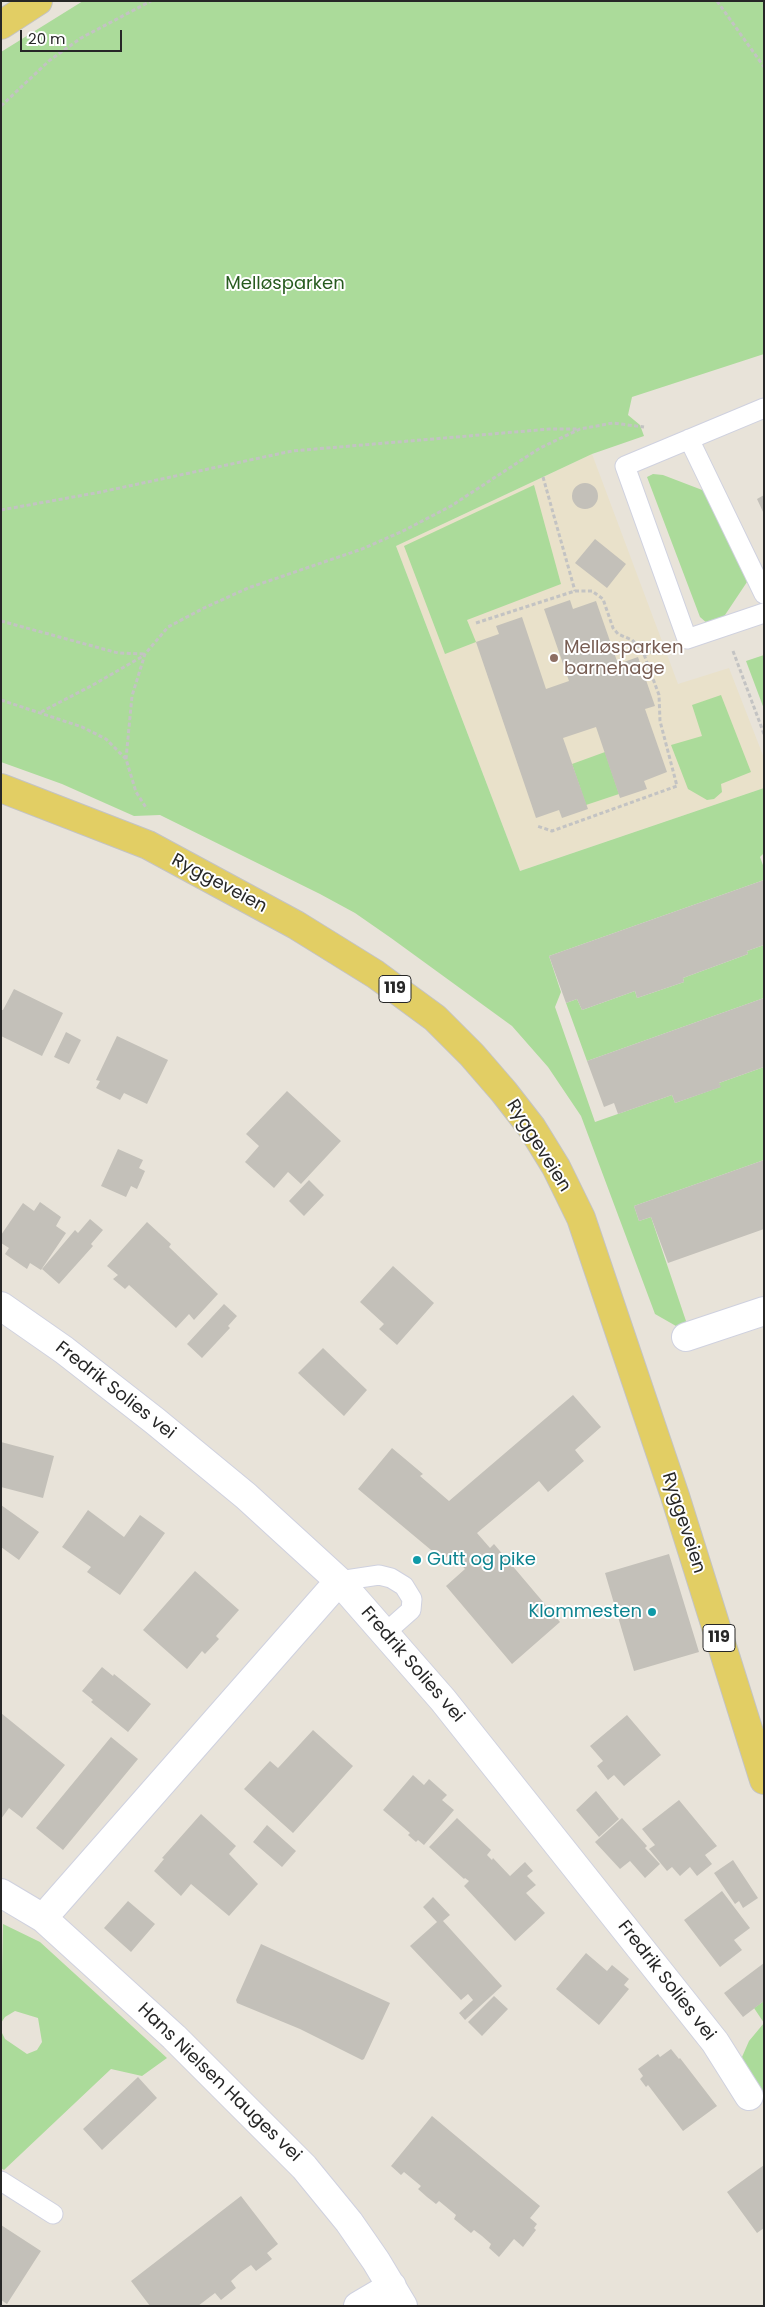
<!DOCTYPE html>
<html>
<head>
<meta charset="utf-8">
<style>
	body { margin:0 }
	#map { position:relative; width:765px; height:2307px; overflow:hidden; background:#e8e3d9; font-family:Poppins,sans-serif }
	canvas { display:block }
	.frame { position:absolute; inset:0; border:2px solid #272727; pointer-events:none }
	.scale { position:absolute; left:20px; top:30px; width:102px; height:22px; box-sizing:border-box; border:2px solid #272727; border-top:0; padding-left:6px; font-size:15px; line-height:18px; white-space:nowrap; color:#272727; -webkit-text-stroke:4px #fff; paint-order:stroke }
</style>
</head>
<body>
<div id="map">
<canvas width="765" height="2307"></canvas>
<div class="frame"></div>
<div class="scale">20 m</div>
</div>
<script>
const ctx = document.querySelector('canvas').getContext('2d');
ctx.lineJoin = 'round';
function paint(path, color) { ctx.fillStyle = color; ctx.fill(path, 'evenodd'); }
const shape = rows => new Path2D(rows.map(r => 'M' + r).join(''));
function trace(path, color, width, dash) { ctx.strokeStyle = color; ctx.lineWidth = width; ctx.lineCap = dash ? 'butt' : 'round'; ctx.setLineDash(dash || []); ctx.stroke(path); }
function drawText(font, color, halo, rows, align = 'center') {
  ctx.font = font + ' Poppins,sans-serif'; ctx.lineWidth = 4; ctx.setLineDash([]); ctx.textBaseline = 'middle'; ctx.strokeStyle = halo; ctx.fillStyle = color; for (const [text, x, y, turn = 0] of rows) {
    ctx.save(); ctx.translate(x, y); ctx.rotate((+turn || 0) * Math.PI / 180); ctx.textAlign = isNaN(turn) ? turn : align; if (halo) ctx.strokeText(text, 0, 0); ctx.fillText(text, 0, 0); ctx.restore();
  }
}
paint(shape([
	[592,454,678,684,729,668,764,758,764,788,520,871,396,546]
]), '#e9e1ca');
paint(shape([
	[83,1,764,1,764,354,632,397,628,415,640,425,644,436,592,454,396,546,520,871,764,788,764,853,760,857,764,868,764,880,549,956,561,992,555,1007,595,1122,672,1095,675,1103,720,1087,719,1083,764,1067,764,1160,634,1206,639,1221,651,1217,687,1324,676,1326,655,1314,581,1116,548,1067,512,1026,391,938,355,913,320,894,160,815,134,816,62,784,1,762,1,52],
	[653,474,663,475,710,493,747,582,719,624,708,624,700,617,647,477],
	[534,485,561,584,467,620,476,642,445,654,404,546],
	[764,655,764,709,746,661],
	[721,695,751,772,721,784,722,792,714,799,707,800,688,789,671,745,702,736,692,705],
	[605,752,619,794,586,805,572,764],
	[764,945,764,998,587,1061,566,1003,577,999,582,1010,635,991,637,998,684,982,683,978,748,954,747,951],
	[3,1924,40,1942,167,2058,142,2076,111,2069,4,2170,1,2168,1,2031,5,2039,27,2054,37,2050,42,2042,38,2018,15,2011,5,2017,1,2023],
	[764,2001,764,2094,747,2075,742,2057,749,2041,764,2023,754,2008]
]), '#abdb9a');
paint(shape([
	'572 496a13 13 0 1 1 26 0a13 13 0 1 1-26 0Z',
	[764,495,764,514,757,499],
	[595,539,626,564,607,588,575,563],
	[570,600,573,609,596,601,618,664,638,657,655,706,645,709,667,772,644,781,647,789,620,798,596,727,563,738,588,809,562,818,559,810,536,818,476,642,499,634,496,626,522,617,546,689,569,681,544,609],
	[764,880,764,945,747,951,748,954,683,978,684,982,637,998,635,991,582,1010,577,999,566,1003,549,956],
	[14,989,63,1013,42,1056,1,1036,1,1010,3,1010],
	[764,998,764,1067,719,1083,721,1087,675,1103,672,1095,618,1114,614,1103,604,1107,587,1061],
	[66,1032,81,1040,69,1064,54,1057],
	[117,1036,168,1060,147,1104,124,1093,120,1100,96,1088,100,1081,96,1080],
	[287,1091,341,1141,301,1184,288,1172,274,1188,245,1162,259,1146,246,1134],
	[118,1149,143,1160,139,1168,145,1171,137,1189,131,1186,126,1197,101,1186],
	[764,1160,764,1229,668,1263,651,1217,639,1221,634,1206],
	[309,1180,324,1195,304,1216,289,1201],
	[40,1202,61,1217,56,1226,66,1233,41,1270,30,1263,27,1269,5,1254,9,1248,1,1243,1,1235,23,1203,34,1211],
	[90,1219,103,1230,91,1244,93,1246,59,1284,42,1269,75,1230,78,1233],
	[147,1222,171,1244,169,1247,218,1294,194,1320,189,1314,176,1328,129,1285,125,1289,113,1279,118,1275,107,1266],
	[393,1266,434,1303,397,1345,379,1329,384,1324,360,1302],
	[224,1304,237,1316,228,1326,230,1328,202,1358,187,1344],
	[323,1348,367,1390,344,1416,298,1373],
	[573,1395,601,1427,575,1450,584,1461,548,1492,539,1481,477,1533,490,1548,494,1544,560,1622,512,1664,446,1586,465,1569,453,1555,450,1554,443,1560,358,1489,392,1448,423,1474,420,1476,449,1501],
	[1,1442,54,1456,43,1498,1,1487],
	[1,1505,39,1532,19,1560,1,1547],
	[88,1510,124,1537,140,1515,165,1533,120,1595,87,1572,91,1567,62,1547],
	[669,1554,699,1652,634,1671,605,1573],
	[195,1571,239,1610,216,1636,219,1639,205,1654,202,1651,187,1669,143,1630],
	[102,1667,113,1676,114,1674,151,1704,128,1732,91,1702,93,1700,82,1691],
	[1,1713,65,1765,22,1818,9,1808,1,1819],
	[627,1715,661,1755,624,1786,614,1775,608,1780,597,1766,603,1761,590,1746],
	[313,1730,353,1766,293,1833,244,1789,270,1761,278,1768],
	[111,1737,138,1759,63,1850,36,1828],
	[413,1775,424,1785,429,1779,447,1795,442,1800,454,1810,424,1845,418,1840,416,1842,408,1835,410,1833,383,1810],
	[596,1791,619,1819,599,1837,576,1810],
	[679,1800,717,1846,705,1855,712,1864,697,1876,690,1867,680,1876,672,1867,667,1871,649,1849,655,1845,642,1829],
	[201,1814,236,1846,229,1854,258,1884,229,1916,191,1884,181,1896,154,1871,164,1859,162,1858],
	[457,1818,491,1850,487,1855,492,1860,493,1858,510,1876,525,1862,533,1871,527,1876,536,1885,526,1893,545,1913,515,1941,464,1886,469,1881,465,1878,464,1879,429,1847],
	[622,1818,647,1846,645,1848,660,1864,645,1878,630,1861,620,1869,595,1842],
	[267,1825,296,1851,282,1867,253,1842],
	[733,1860,758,1898,743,1908,739,1901,735,1904,714,1873],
	[722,1891,750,1928,734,1940,742,1950,720,1967,684,1920],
	[433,1897,450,1915,443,1921,502,1986,465,2020,459,2013,473,2000,468,1994,461,2000,410,1946,437,1922,423,1907],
	[128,1901,155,1924,131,1952,104,1928],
	[261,1944,390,2003,364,2059,362,2060,300,2029,237,2003,236,2000],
	[586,1953,607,1971,612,1965,629,1979,624,1985,629,1989,599,2025,556,1989],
	[764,1963,764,2001,743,2017,724,1993],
	[494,1996,508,2009,482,2036,468,2022],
	[671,2049,679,2059,680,2058,717,2106,683,2131,648,2085,646,2087,640,2079,643,2076,638,2069,658,2054,660,2057],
	[138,2077,157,2098,102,2150,83,2129],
	[432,2116,540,2206,530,2218,537,2224,534,2228,536,2230,523,2247,514,2239,499,2257,489,2248,491,2244,482,2236,474,2230,471,2233,454,2219,456,2215,439,2201,436,2204,427,2197,418,2189,421,2186,404,2172,401,2175,391,2166],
	[764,2165,764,2228,757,2233,727,2192],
	[241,2196,278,2244,267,2253,272,2259,256,2271,251,2265,241,2272,231,2281,236,2288,221,2300,215,2293,198,2306,150,2306,131,2281],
	[1,2225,41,2251,7,2304,1,2300]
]), '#c3c0b9');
const service = shape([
	[764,408,625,466,687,639,764,613],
	[689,439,764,594],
	[339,1581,379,1575,391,1578,404,1586,412,1599,411,1610,385,1633],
	[1,2181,53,2214]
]);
const minor = shape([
	[1,1306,64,1350,155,1421,246,1496,339,1581,443,1700,715,2042,749,2096],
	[686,1337,764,1311],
	[1,1893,43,1918,174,2037,304,2167,349,2222,376,2261,403,2306],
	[43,1918,339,1581],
	[358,2306,392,2286]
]);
const primary = shape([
	[1,25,38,1],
	[1,788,148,845,296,925,375,974,435,1018,472,1055,504,1092,532,1128,556,1167,581,1218,675,1496,764,1780]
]);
trace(service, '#cfd1df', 21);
trace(minor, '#cfd1df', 30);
trace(primary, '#c3c3c3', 30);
trace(shape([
	[717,1,764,67],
	[1,106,50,60,81,38,151,1],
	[543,477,575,591],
	[1,510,101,492,292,451,550,429,579,429],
	[1,621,118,653,145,654],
	[476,623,575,591,592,591,603,599,613,628,618,634,632,640,642,649,659,695,660,721,677,786,552,831,537,826],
	[733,651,764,734],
	[644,655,662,648],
	[1,700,82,727,106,739,126,759,136,792,147,809],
	[41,712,93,685,145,655],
	[126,759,132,696,145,654,168,627,204,608,248,588,362,549,403,531,451,506,540,448,580,429,613,423,644,427]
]), '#c3c3c3', 3, [4, 2.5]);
trace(service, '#fff', 19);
trace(minor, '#fff', 28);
trace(primary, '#e2ce64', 28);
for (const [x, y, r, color] of [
	[554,658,5,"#8d6e63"],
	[417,1560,5,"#0f9aa8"],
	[652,1612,5,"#0f9aa8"]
]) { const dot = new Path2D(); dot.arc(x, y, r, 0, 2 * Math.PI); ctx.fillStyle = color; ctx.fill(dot); trace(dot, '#fff', 2); }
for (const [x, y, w] of [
	[395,989,32],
	[719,1638,32]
]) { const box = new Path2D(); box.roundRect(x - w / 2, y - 13.5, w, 27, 4); ctx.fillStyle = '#fff'; ctx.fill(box); trace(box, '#272727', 1); }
drawText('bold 16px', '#272727', null, [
	["119",395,989],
	["119",719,1638]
]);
drawText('18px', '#275b1f', '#fff', [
	["Melløsparken",285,284]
]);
drawText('18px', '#785e54', '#fff', [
	["Melløsparken",564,648],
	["barnehage",564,669]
], 'left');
drawText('18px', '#272727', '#fff', [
	["Ryggeveien",219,884,28],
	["Ryggeveien",538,1146,58],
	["Fredrik Solies vei",115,1391,38],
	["Ryggeveien",683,1523,72],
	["Fredrik Solies vei",412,1665,49],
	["Fredrik Solies vei",666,1981,52],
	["Hans Nielsen Hauges vei",219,2083,44]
]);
drawText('18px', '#0d838f', '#fff', [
	["Gutt og pike",427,1560],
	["Klommesten",642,1612,"right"]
], 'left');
</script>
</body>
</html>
